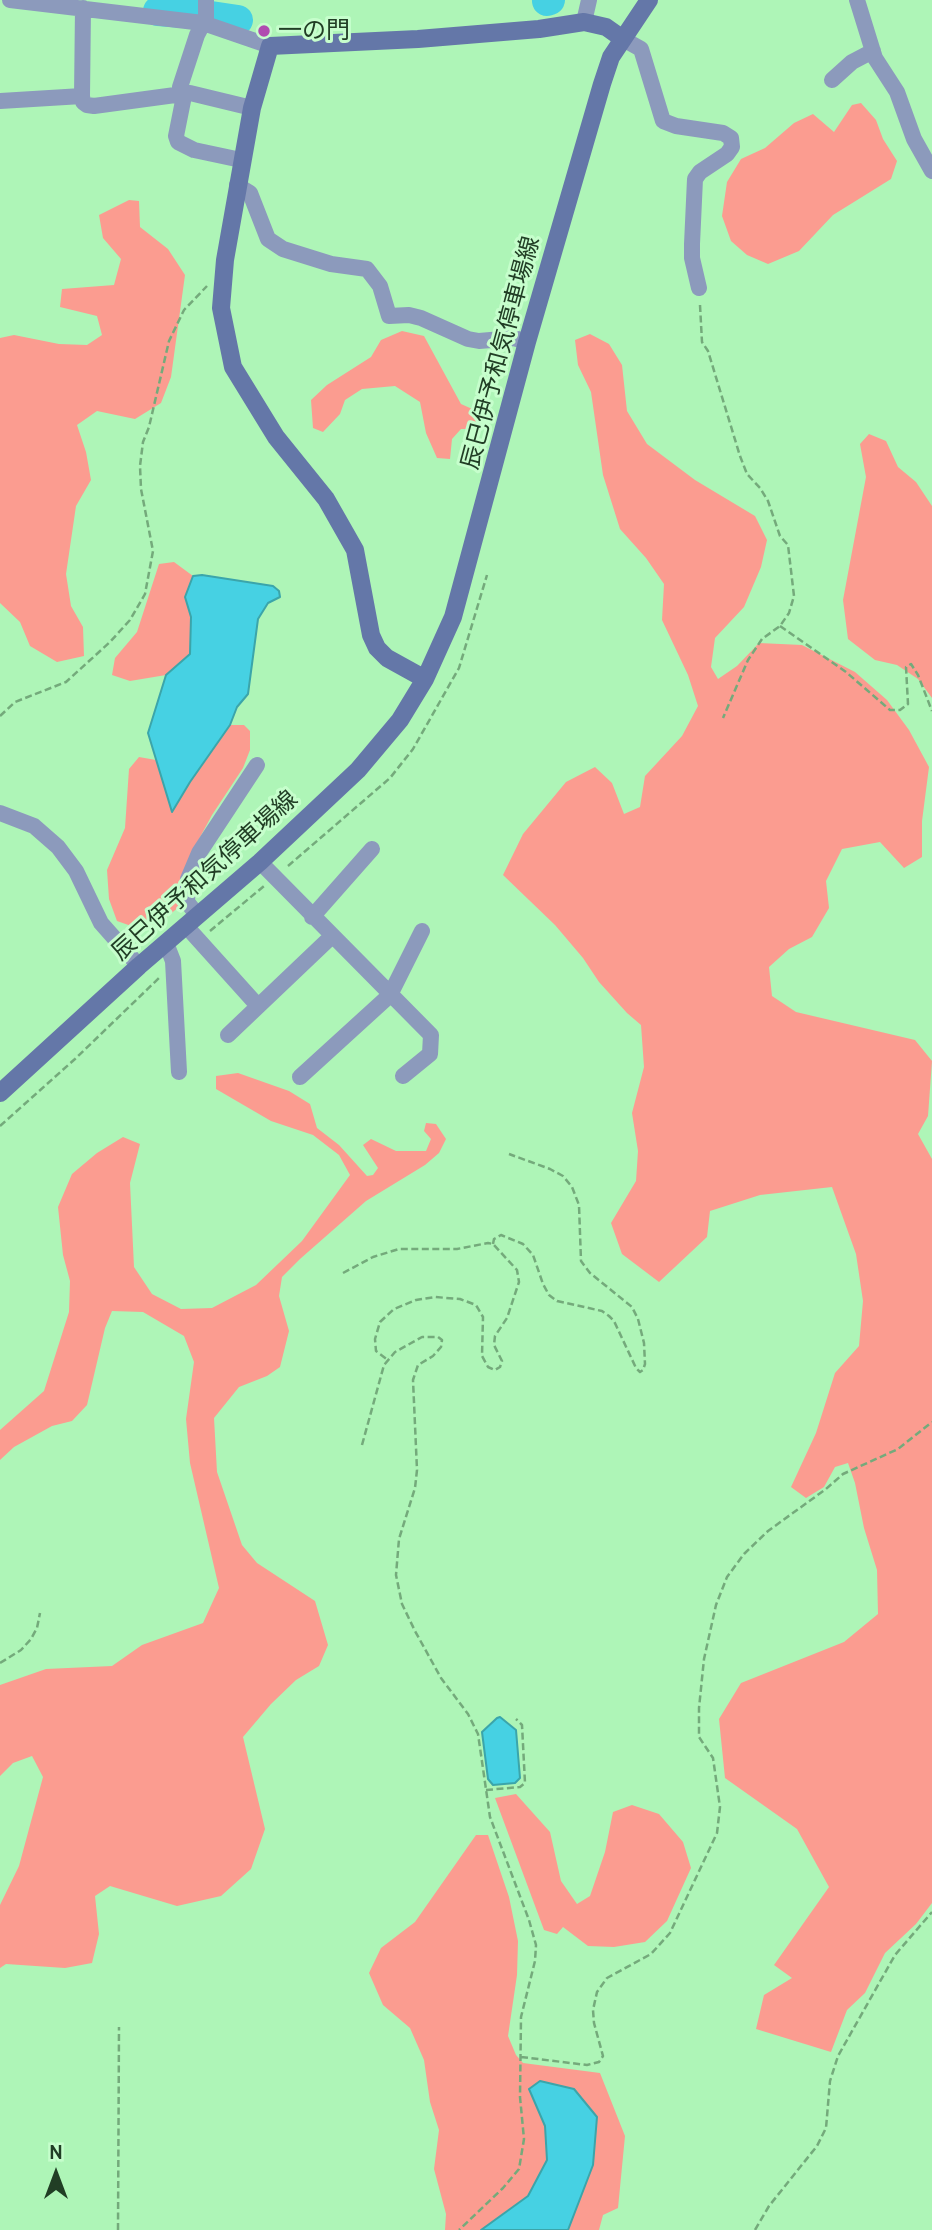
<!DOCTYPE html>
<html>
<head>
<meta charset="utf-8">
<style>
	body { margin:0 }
	#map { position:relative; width:932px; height:2230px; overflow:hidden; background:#aef5b7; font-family:Cabin,sans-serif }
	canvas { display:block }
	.north { position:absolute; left:21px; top:2139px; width:70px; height:70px; -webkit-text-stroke:5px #c6fecc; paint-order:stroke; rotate:0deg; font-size:19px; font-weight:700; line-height:28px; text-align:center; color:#213e25 }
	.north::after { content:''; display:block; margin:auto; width:24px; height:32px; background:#213e25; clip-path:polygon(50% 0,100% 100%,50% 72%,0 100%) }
</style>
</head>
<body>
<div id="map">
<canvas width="932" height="2230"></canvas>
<div class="north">N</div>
</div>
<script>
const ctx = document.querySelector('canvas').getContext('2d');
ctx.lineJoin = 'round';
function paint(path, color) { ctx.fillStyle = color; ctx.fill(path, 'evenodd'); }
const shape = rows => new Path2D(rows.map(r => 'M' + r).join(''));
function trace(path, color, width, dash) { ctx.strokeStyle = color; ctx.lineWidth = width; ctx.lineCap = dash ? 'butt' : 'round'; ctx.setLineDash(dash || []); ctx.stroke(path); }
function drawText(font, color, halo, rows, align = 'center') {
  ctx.font = font + ' Cabin,"Noto Sans JP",sans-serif'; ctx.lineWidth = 6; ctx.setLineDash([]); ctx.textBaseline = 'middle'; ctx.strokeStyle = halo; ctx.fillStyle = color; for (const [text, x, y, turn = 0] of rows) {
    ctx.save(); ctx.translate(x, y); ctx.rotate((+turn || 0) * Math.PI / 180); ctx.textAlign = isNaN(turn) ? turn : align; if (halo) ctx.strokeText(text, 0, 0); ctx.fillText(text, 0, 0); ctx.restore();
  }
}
paint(shape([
	[861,103,876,120,883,139,897,161,891,179,833,215,799,251,768,264,747,255,731,241,722,216,727,182,741,159,765,148,794,123,813,114,834,132,852,105],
	[129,200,139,201,140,227,168,249,185,275,171,377,161,403,135,419,97,411,77,425,86,452,91,480,76,506,66,574,71,606,83,627,84,656,57,662,30,646,20,622,0,603,0,338,14,335,59,344,87,345,102,335,97,316,60,307,62,289,114,285,121,259,103,238,99,215],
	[402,331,424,336,461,404,479,412,475,429,461,429,452,439,450,459,437,458,426,433,420,402,395,386,362,389,345,400,340,414,323,432,313,428,311,400,327,385,371,357,381,340],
	[590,334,609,344,622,365,627,411,647,444,695,480,755,516,767,540,761,567,744,607,715,638,711,667,718,679,737,666,759,643,802,645,855,672,887,700,909,730,929,767,922,821,922,857,904,868,880,842,842,849,826,881,829,908,812,937,789,949,769,967,772,996,796,1012,915,1040,932,1061,928,1116,918,1134,932,1159,932,1903,916,1924,885,1953,865,1993,847,2010,831,2052,756,2029,764,1995,792,1978,774,1965,829,1887,797,1829,725,1778,719,1719,741,1683,844,1642,878,1614,877,1570,864,1528,855,1483,848,1463,835,1467,824,1487,806,1498,791,1487,816,1433,835,1373,859,1346,863,1301,856,1254,832,1187,760,1195,710,1211,707,1237,659,1282,622,1254,611,1223,636,1181,638,1151,632,1113,644,1067,641,1025,627,1013,599,982,583,958,555,925,503,875,523,834,566,782,595,767,612,783,624,814,640,807,645,776,682,736,698,706,688,675,662,620,664,584,646,558,620,529,603,475,591,392,578,365,575,340],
	[869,434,886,441,898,467,916,482,932,506,932,698,918,679,897,665,875,660,848,639,843,600,866,477,860,444],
	[174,562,193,576,185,597,191,617,190,654,166,675,130,681,112,675,115,658,137,632,159,564],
	[230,725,244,725,250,731,250,750,243,768,212,815,192,852,181,884,180,906,155,927,137,928,117,921,109,899,107,870,125,828,129,769,139,757,156,760,172,812,190,782],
	[238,1073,289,1091,310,1104,317,1128,339,1145,367,1176,373,1175,378,1168,363,1145,371,1139,396,1151,426,1151,431,1139,424,1131,426,1123,436,1124,446,1139,439,1153,425,1165,366,1201,300,1259,282,1277,279,1296,289,1331,280,1367,267,1376,239,1387,214,1418,217,1472,242,1545,257,1563,315,1601,328,1645,319,1666,296,1680,271,1704,243,1737,265,1829,251,1869,221,1896,177,1906,110,1886,95,1896,99,1934,92,1963,65,1968,6,1964,0,1968,0,1905,19,1866,43,1777,32,1756,13,1763,0,1776,0,1685,46,1669,112,1666,142,1645,203,1623,219,1588,190,1463,186,1419,194,1362,184,1336,143,1312,112,1311,105,1328,87,1405,72,1421,52,1426,14,1447,0,1460,0,1430,44,1391,69,1312,70,1281,63,1255,58,1207,72,1174,97,1153,123,1137,140,1144,130,1183,134,1267,152,1294,181,1309,212,1308,256,1285,302,1241,350,1175,339,1155,313,1135,271,1121,216,1089,216,1076],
	[516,1794,550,1832,561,1881,577,1904,590,1896,605,1852,613,1812,632,1805,659,1814,683,1842,691,1868,667,1921,645,1942,614,1947,588,1946,563,1927,557,1934,544,1930,495,1798],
	[476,1835,488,1835,509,1897,518,1941,517,1975,508,2036,516,2055,523,2063,600,2073,625,2136,618,2208,603,2215,599,2230,568,2230,593,2165,529,2090,545,2126,547,2160,528,2196,481,2230,445,2230,446,2214,434,2169,439,2130,430,2102,424,2060,410,2028,383,2005,369,1973,381,1948,415,1922]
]), '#fb9c90');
const water = shape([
	[202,575,273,586,279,591,280,597,268,603,258,619,248,694,237,707,230,725,190,782,172,812,148,733,166,675,190,654,191,617,185,597,193,576,202,575],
	[500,1717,516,1730,520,1778,515,1783,493,1785,488,1779,482,1732,497,1718,500,1717],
	[540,2081,574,2089,597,2117,593,2165,568,2230,481,2230,528,2196,547,2160,545,2126,529,2089,540,2081]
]);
paint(water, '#46d1e3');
trace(water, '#3ba5aa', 2);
trace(shape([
	[547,1,550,0],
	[158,11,197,14,238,20]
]), '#46d1e3', 30);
trace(shape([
	[700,305,702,342,708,351,740,456,747,474,760,488,768,501,780,536,788,545,794,596,789,613,780,626,762,639,748,660,723,718],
	[780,626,846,672,890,710,900,710,908,704,906,667,911,664,918,675,932,711],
	[0,716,15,702,66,682,110,642,130,620,145,594,153,551,141,489,140,466,143,442,149,427,169,341,184,310,207,286],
	[288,866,390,778,413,749,459,668,487,575],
	[210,931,264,886],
	[0,1126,75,1059,159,978],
	[493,1244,494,1239,501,1235,523,1244,533,1255,543,1284,549,1295,557,1301,602,1311,609,1316,614,1321,636,1368,640,1372,643,1370,645,1364,644,1343,638,1319,632,1307,590,1273,581,1261,579,1205,572,1187,563,1176,550,1169,509,1154],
	[343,1273,373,1257,399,1249,457,1249,488,1243,493,1244,517,1270,519,1282,507,1318,495,1336,494,1345,502,1361,500,1367,495,1370,488,1367,482,1356,483,1317,476,1305,460,1299,435,1297,416,1300,394,1309,380,1322,375,1339,376,1351,388,1360],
	[362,1445,384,1365,395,1352,422,1337,438,1337,442,1340,441,1347,433,1356,418,1365,413,1380,417,1470,415,1488,399,1539,396,1575,402,1604,415,1631,441,1678,468,1714,478,1734,490,1817,529,1920,536,1945,535,1961,521,2017,520,2097,524,2139,519,2169,503,2188,459,2230],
	[0,1663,21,1650,31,1639,37,1628,40,1613],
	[486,1790,520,1787,525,1783,522,1725,516,1719],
	[521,2057,587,2065,599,2062,603,2056,594,2023,593,2010,597,1992,607,1978,651,1954,670,1933,717,1833,720,1807,713,1758,699,1737,699,1708,704,1659,716,1605,727,1577,744,1554,768,1531,826,1489,843,1474,898,1449,932,1422],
	[118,2230,119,2027],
	[755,2230,769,2206,817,2146,826,2128,830,2081,838,2056,895,1955,932,1912]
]), '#74aa7b', 2.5, [7, 3.5]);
trace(shape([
	[10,0,203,23,270,46],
	[206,0,206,18,197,35,180,87,183,101,176,136,178,142,194,150,241,160],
	[857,0,875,58,897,92,914,139,932,171],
	[584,22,589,0],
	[623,39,641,49,663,121,676,126,723,133,731,138,732,147,727,154,700,172,695,179,692,244,692,258,699,288],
	[832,80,852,62,873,51],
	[82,96,83,102,87,105,94,106,190,93,252,108],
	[0,101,82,96,83,8],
	[237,185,250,193,268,239,283,249,331,264,367,269,380,286,389,316,409,315,421,318,468,339,479,341,514,338,527,342],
	[0,813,34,826,58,847,76,871,101,923,139,966],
	[260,862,431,1035,430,1054,403,1076],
	[198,916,187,902,188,879,199,853,257,765],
	[312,917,372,849],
	[186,926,258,1006],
	[166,943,173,961,179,1072],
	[228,1035,331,937],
	[300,1077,390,995,422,931]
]), '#8c9abc', 16);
trace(shape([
	[425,679,387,658,377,648,371,635,355,550,326,499,276,437,233,367,221,308,225,260,252,108,270,46,418,39,539,29,584,22,606,27,623,39],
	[0,1093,139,966,260,862,358,770,400,720,425,679,453,617,527,342,602,84,611,57,649,0]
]), '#6477a8', 18);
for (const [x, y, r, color] of [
	[264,31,7,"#b04bb0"]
]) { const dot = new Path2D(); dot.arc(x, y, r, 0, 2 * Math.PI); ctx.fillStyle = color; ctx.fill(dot); trace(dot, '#c6fecc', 2.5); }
drawText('24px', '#213e25', '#c6fecc', [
	["一の門",278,31]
], 'left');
drawText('24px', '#213e25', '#c6fecc', [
	["辰巳伊予和気停車場線",501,353,-75],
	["辰巳伊予和気停車場線",205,876,-42]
]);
</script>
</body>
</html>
